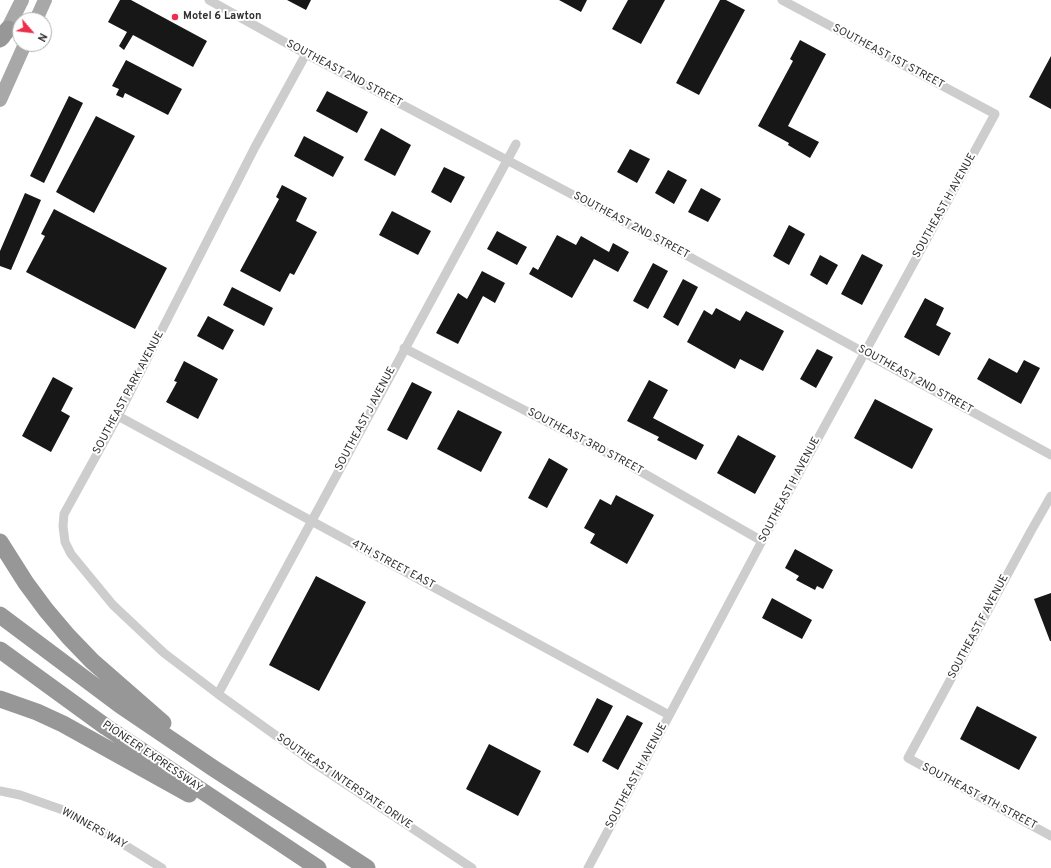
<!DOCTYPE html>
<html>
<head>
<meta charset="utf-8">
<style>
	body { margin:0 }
	#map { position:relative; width:1051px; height:868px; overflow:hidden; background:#fff; font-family:Overpass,sans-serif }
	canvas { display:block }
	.north { position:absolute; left:12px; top:12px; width:40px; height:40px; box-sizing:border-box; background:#fff; border:1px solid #acacac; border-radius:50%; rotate:118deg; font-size:11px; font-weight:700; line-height:16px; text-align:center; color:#303030 }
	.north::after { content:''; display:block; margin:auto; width:14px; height:18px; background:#ec2e4a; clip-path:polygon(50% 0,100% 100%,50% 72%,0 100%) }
</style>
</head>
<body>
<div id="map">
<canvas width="1051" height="868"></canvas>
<div class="north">N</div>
</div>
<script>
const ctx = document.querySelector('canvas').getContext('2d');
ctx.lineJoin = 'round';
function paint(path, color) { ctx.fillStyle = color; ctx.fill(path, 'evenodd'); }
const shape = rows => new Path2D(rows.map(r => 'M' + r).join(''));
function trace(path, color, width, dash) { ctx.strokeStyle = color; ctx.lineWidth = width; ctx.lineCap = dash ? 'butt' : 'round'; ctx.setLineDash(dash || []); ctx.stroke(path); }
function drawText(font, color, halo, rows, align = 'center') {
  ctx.font = font + ' Overpass,sans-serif'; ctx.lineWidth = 4; ctx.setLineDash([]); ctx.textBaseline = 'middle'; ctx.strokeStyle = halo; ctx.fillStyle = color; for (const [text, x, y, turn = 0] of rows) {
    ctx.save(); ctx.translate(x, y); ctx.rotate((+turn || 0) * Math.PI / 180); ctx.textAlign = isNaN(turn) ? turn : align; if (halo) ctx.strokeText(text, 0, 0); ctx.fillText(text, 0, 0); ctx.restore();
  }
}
paint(shape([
	[120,0,131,0,207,41,193,67,133,35,124,50,119,46,127,32,108,22],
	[287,0,311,0,306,10],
	[559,0,587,0,581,12],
	[628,0,665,0,641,44,612,29],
	[720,0,726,0,745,10,699,95,676,83],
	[800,40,826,54,788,126,819,142,810,158,788,145,789,143,758,126,793,61,790,59],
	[1051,56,1051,109,1029,97],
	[126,60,182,89,168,115,125,93,123,98,116,95,119,89,112,86],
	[327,91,368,112,357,133,316,111],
	[69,96,83,103,44,183,30,176],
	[96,116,135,136,94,213,56,192],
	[381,128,411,145,395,176,364,160],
	[304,136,344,157,333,177,294,156],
	[630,149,650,159,637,183,617,172],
	[444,167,465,177,451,203,431,192],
	[668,170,687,180,674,204,655,193],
	[282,185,307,198,296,221,317,232,294,275,290,273,280,292,240,271,279,199,276,197],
	[701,188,721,199,708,222,688,212],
	[25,193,41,200,11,270,0,266,0,251],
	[54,209,167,268,135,329,26,272,45,236,41,234],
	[392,211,431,231,418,255,379,235],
	[789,225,805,234,789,265,773,256],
	[497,231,527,247,517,265,487,249],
	[557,235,576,245,581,236,609,252,613,243,629,252,618,272,594,259,572,298,529,274,533,267,538,270],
	[862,254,883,265,862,305,841,294],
	[820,255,838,265,827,285,810,275],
	[653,263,668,271,648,309,633,301],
	[482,271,505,283,495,303,483,296,458,344,436,333,458,293,467,299],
	[683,279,698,287,678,326,663,317],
	[232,287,273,308,264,326,223,305],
	[925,298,944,308,936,325,951,333,939,356,904,337],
	[716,308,740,321,746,311,784,331,763,371,740,359,735,369,687,342,704,310,712,315],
	[208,316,234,330,223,350,197,336],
	[817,349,833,357,816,388,800,379],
	[989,358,1017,373,1024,360,1040,368,1021,404,977,379],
	[184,361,218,379,198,419,166,402,177,382,174,381],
	[53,377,73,388,61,411,70,416,51,452,22,436],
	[649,380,668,390,653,418,704,445,696,460,657,440,659,437,627,421],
	[412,382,432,392,407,440,387,430],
	[875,399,933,429,912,469,854,438],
	[458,410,502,432,481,472,437,449],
	[738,435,776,456,755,494,717,473],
	[549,458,568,469,547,508,528,498],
	[616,495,654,515,627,564,590,543,595,534,584,528,600,499,611,505],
	[795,549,833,570,823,589,817,586,815,590,796,580,799,576,785,568],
	[316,576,366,602,319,691,269,665],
	[1051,593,1051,641,1050,641,1034,599],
	[772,598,812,620,802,639,762,618],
	[597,698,613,706,588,753,573,745],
	[977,706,1037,737,1019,770,960,739],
	[627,715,643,723,618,770,602,761],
	[489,744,541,771,518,816,466,789]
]), '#171717');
trace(shape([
	[209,0,306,54,666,244,1051,455],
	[306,54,255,147,118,416,64,514,63,526,65,542,71,554,113,605,164,653,218,694,317,765,472,868],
	[404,348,617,458,762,541],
	[118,416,669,715],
	[1051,496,1031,531,908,758,1051,836],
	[218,694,516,144],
	[0,791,20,795,63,810,107,834,162,868],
	[588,868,762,541,995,114,782,0]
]), '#cdcdcd', 9);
trace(shape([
	[36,20,45,0],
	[3,38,22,0],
	[0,100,25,44]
]), '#a8a8a8', 14);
trace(shape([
	[0,39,8,29],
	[0,542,26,583,46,610,68,636,92,661,163,723],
	[0,615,120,705,213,768,367,868],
	[0,650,106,727,318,868],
	[0,699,37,712,63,724,189,794]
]), '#979797', 17);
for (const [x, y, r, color] of [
	[175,17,4,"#ec2e4a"]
]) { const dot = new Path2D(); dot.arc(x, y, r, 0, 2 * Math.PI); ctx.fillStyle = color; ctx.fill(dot); trace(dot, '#fff', 1.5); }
drawText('bold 11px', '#303030', '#fff', [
	["Motel 6 Lawton",183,17]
], 'left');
drawText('11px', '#303030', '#fff', [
	["SOUTHEAST 1ST STREET",888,57,28],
	["SOUTHEAST 2ND STREET",344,74,28],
	["SOUTHEAST H AVENUE",945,206,-61],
	["SOUTHEAST 2ND STREET",631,226,28],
	["SOUTHEAST 2ND STREET",915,380,29],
	["SOUTHEAST PARK AVENUE",129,393,-62],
	["SOUTHEAST J AVENUE",366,419,-62],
	["SOUTHEAST 3RD STREET",585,442,28],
	["SOUTHEAST H AVENUE",790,490,-62],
	["4TH STREET EAST",393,565,28],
	["SOUTHEAST F AVENUE",979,627,-62],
	["PIONEER EXPRESSWAY",152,757,34],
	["SOUTHEAST H AVENUE",637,776,-62],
	["SOUTHEAST INTERSTATE DRIVE",344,782,34],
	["SOUTHEAST 4TH STREET",979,797,28],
	["WINNERS WAY",94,829,29]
]);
</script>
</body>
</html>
